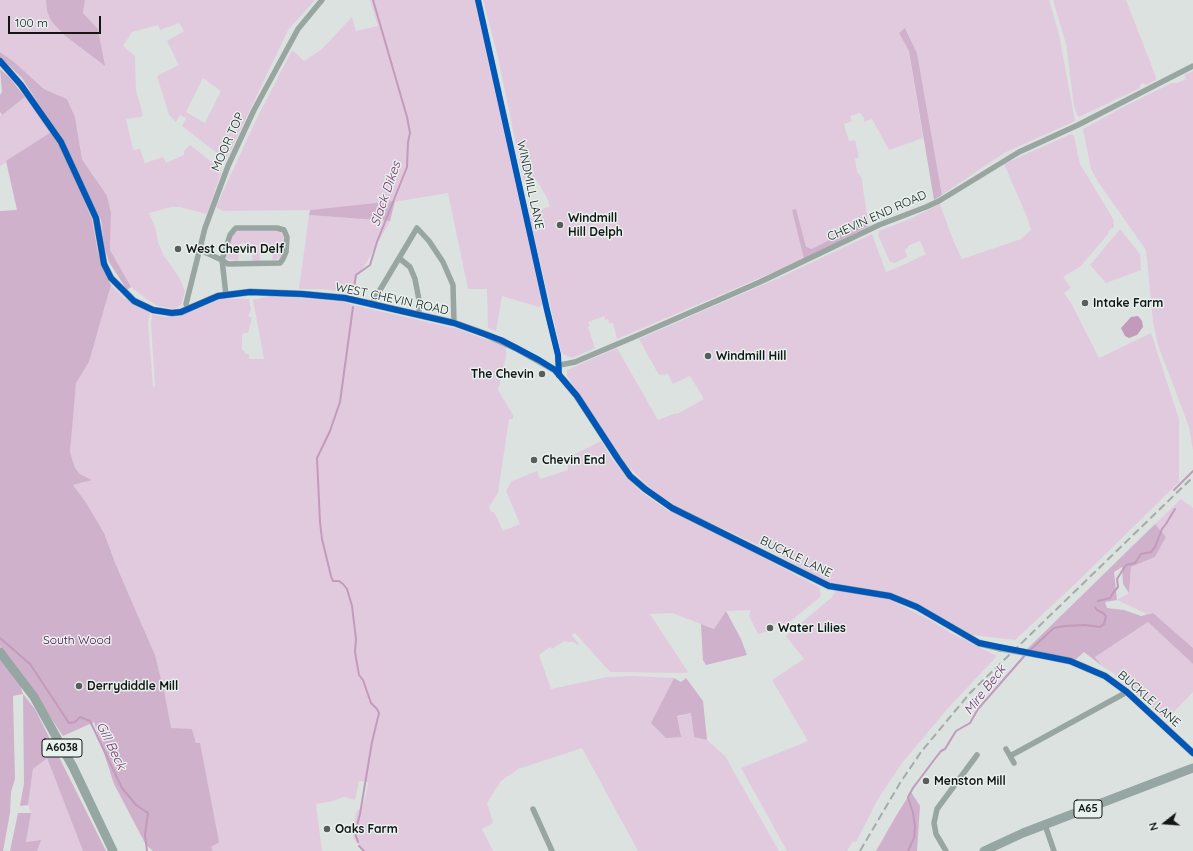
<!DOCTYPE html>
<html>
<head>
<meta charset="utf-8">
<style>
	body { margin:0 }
	#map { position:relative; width:1193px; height:851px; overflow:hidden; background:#dce2e0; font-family:Quicksand,sans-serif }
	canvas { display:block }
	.north { position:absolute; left:1145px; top:803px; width:40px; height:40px; -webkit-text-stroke:3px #e7f1ee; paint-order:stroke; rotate:253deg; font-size:11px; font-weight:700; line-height:16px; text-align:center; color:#131615 }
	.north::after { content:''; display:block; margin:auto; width:14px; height:18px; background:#131615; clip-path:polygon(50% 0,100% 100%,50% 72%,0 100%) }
	.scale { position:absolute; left:8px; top:16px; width:93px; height:18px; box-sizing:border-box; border:2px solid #131615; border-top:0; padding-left:5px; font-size:12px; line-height:14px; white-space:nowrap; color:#131615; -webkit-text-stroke:3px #e7f1ee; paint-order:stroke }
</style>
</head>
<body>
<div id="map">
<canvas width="1193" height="851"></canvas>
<div class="north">N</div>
<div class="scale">100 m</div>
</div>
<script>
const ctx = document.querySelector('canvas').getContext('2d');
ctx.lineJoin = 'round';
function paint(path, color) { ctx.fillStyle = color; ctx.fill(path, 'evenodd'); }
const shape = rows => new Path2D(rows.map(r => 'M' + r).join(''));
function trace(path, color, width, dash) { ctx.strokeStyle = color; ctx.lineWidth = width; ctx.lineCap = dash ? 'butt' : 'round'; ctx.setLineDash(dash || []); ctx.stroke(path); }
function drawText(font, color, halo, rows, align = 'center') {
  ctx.font = font + ' Quicksand,sans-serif'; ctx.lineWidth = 3; ctx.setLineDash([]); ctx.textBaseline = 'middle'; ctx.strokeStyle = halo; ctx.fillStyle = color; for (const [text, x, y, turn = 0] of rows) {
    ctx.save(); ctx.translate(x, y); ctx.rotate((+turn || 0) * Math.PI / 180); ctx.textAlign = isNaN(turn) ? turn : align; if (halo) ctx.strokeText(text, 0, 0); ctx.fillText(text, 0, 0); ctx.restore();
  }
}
paint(shape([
	[0,0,46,0,51,21,64,35,104,65,98,29,83,13,85,0,315,0,288,30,226,160,182,126,186,118,180,115,176,122,169,115,157,76,179,65,167,41,184,31,179,23,160,30,158,25,132,32,123,46,135,56,136,90,143,115,141,117,126,119,133,150,140,149,145,163,163,157,166,163,184,155,184,151,190,145,222,170,207,214,180,207,171,207,149,213,156,230,158,242,164,256,179,277,185,291,182,303,180,306,175,309,158,306,149,301,131,287,121,272,110,250,111,213,94,176,82,159,75,117,67,99,44,89,13,61,0,52],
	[203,78,221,91,205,123,186,112],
	[370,0,476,0,543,305,539,307,502,296,496,331,488,328,487,289,468,289,448,193,369,206,310,210,223,211,216,207,255,122,292,50,304,61,321,50,352,17,356,31,378,26],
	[483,0,1049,0,1059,34,1075,121,1004,153,942,195,917,53,906,29,899,33,909,51,923,138,889,150,872,119,864,122,864,118,860,113,850,116,852,121,844,124,849,141,855,140,859,157,855,159,857,172,862,178,863,189,869,226,804,259,617,339,613,323,609,323,608,319,605,320,604,316,588,322,590,326,588,327,595,348,572,358,563,354,561,351,529,215,550,206,547,198,536,179,524,184,498,57],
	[1053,0,1126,0,1156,77,1156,80,1146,85,1143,83,1140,85,1140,88,1079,117,1077,115,1074,106,1066,44],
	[1193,71,1193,450,1189,427,1158,345,1153,322,1146,250,1098,182,1091,169,1083,129,1125,106,1172,83,1177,83,1186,79,1184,75],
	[25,97,51,132,0,166,0,116],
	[1071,134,1074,136,1080,164,1109,212,1113,219,1114,227,1108,231,1109,233,1081,266,1063,277,1071,288,1064,293,1071,303,1099,358,1151,333,1179,419,1179,482,1074,585,1015,640,972,635,917,603,899,596,882,591,831,583,814,575,774,552,675,507,673,504,657,494,627,466,567,376,567,370,617,348,658,420,676,413,677,414,679,413,704,399,690,376,673,384,668,374,659,375,639,339,781,277,872,234,886,272,903,265,926,254,920,241,908,246,908,248,905,249,907,257,895,263,890,262,878,235,879,231,910,219,940,204,953,240,962,259,1021,239,1031,230,1027,217,1004,164],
	[309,215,390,221,361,272,355,278,351,292,321,289,299,289],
	[1120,229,1140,254,1141,270,1106,283,1090,265],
	[238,230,280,231,283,236,285,241,284,250,281,257,273,261,271,246,260,246,260,261,252,261,253,245,241,243,238,261,229,259,224,256,232,236],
	[111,285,124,298,150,313,148,322,153,387,155,386,151,323,152,314,165,317,177,316,193,311,221,299,249,299,251,310,248,316,252,318,248,333,244,333,242,335,242,350,244,350,245,354,249,354,249,359,264,359,253,300,271,296,341,301,353,305,458,329,502,345,506,348,506,357,498,390,513,415,513,419,509,419,498,493,489,507,491,512,494,512,503,531,520,524,506,491,512,481,537,471,540,479,568,470,567,458,601,441,611,458,630,481,640,491,670,512,672,510,819,587,821,595,819,598,782,628,778,628,777,623,774,625,775,629,758,634,749,616,751,610,726,611,714,629,672,613,650,614,688,672,686,673,610,672,575,633,572,635,579,644,578,645,574,642,568,642,564,641,552,649,550,647,539,655,551,689,607,677,632,676,674,678,651,724,691,713,694,737,707,740,725,756,779,851,638,851,582,748,518,769,501,781,487,803,493,823,482,829,493,851,364,851,353,838,356,812,362,807,366,795,368,782,359,781,355,800,344,797,333,801,316,804,322,851,213,851,210,847,200,743,196,743,192,729,171,729,165,695,155,655,116,565,104,533,87,504,72,485,91,480,80,474,75,468,70,452,74,397,76,383,89,362],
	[1181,499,1193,508,1193,648,1153,613,1147,614,1117,600,1129,593,1131,567,1155,557,1166,537,1155,524],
	[836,591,844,591,891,600,932,621,949,632,997,656,949,707,902,763,878,799,856,842,853,841,847,851,787,851,741,768,808,741,772,680,804,659,786,636,832,597],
	[1148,622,1193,664,1193,692,1166,720,1112,672,1102,666,1095,657],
	[47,757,83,851,37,851,40,840,26,842,31,813,28,805,33,769]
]), '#e2cade');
paint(shape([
	[46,0,85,0,83,13,98,29,105,66,64,35,51,21,47,11],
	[905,28,917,53,942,195,934,200,909,51,899,33],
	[0,52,13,61,44,89,67,99,75,117,82,159,107,196,111,213,110,250,131,287,127,290,109,262,104,246,101,220,62,140,22,78,0,57],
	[0,69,9,77,25,97,2,115,0,112,0,95,2,92],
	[51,132,60,145,92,219,98,253,104,271,111,285,89,362,76,383,70,452,75,468,80,474,92,480,73,485,87,504,104,533,116,565,155,655,165,695,171,728,192,729,196,743,200,743,219,842,211,847,213,851,153,851,146,845,114,784,94,722,63,736,18,669,0,646,0,211,17,210,6,161],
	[395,201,390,221,309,215,310,210],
	[796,209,806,247,812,249,868,220,869,226,804,259,792,210],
	[1155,524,1166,537,1155,557,1131,567,1129,593,1123,584,1122,567,1114,572,1117,600,1105,602,1107,608,1124,610,1141,616,1153,613,1193,648,1193,664,1148,622,1095,657,1102,666,1084,652,1075,660,1027,649],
	[726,611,741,639,747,655,706,665,703,660,701,624,714,629],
	[0,656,19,680,23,694,35,709,106,851,83,851,47,758,33,769,28,805,20,806,24,783,23,694,13,696,15,779,11,792,10,813,3,851,0,851],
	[674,678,681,682,686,678,703,701,707,740,694,737,691,713,677,716,681,737,666,738,651,723],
	[911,792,920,806,917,851,876,851,896,816],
	[18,813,31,813,26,842,41,840,37,851,10,851]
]), '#d0b1cb');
paint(shape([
	[1138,316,1142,321,1143,327,1137,335,1129,338,1125,336,1121,328,1131,317]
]), '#c29abc');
trace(shape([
	[353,294,356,275,370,265,377,242,407,167,408,142,410,133,407,117,373,0],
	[353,307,340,402,330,431,317,458,320,522,322,539,331,576,333,581,339,581,343,584,347,589,352,606,356,639,355,652,359,675,363,680,371,703,377,709,379,713,372,742,360,814,355,833,358,842],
	[1174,490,1193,471],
	[1098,601,1110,598,1113,593,1118,587,1117,579,1126,565,1135,563,1141,554,1151,552,1155,547,1162,529,1166,524,1175,509],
	[0,638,30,664,69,723,75,722,80,717,90,721,122,788,136,805,148,813,145,835,147,851],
	[1029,651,1054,628,1064,626,1085,625,1100,627,1104,624,1106,616,1103,613,1097,610,1095,607],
	[359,846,364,851],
	[908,851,914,838,915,827,913,813,908,797,913,788,934,760,941,751,945,749,956,731,970,723,978,709,1026,654]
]), '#c29abc', 2);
trace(shape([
	[478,0,547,310,558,355,559,375],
	[200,250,222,260,228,264,280,263,283,259,286,252,287,237,284,230,277,228,236,228,234,230,230,235,222,260,226,295],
	[399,258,410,267,415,279,419,300,419,315],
	[371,305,417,228,429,241,443,262,453,285,454,323],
	[188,308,186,304,205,228,228,166,254,110,298,29,322,0],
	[560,365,575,362,634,337,760,282,879,225,926,207,939,201,1019,152,1078,125,1193,66],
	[1006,749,1014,763],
	[1010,756,1127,692],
	[533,809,552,851],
	[1045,825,1054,851],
	[946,851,936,834,934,823,937,809,977,755]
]), '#98a5a1', 5.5);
trace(shape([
	[0,61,21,85,61,142,96,218,104,264,111,278,134,301,153,310,172,313,181,312,218,296,250,292,302,294,345,298,454,323,485,334,516,348,555,370,577,396,618,459,630,476,645,489,672,508,829,586,890,596,917,607,979,643,1000,648],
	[1035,654,1070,661,1105,676,1127,692,1193,753]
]), '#98a5a1', 7);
trace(shape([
	[0,652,34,697,73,767,113,851],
	[984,851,1023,833,1193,768]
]), '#96a6a2', 9);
trace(shape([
	[860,851,900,783,921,752,970,693,1193,477]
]), '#a4aba9', 2, [8, 4]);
trace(shape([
	[1000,648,1035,654]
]), '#98a5a1', 7);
trace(shape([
	[478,0,547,310,558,355,559,375],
	[0,61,21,85,61,142,96,218,104,264,111,278,134,301,153,310,172,313,181,312,218,296,250,292,302,294,345,298,454,323,501,340,539,360,555,370,577,396,618,459,630,476,645,489,672,508,829,586,890,596,917,607,979,643,1070,661,1105,676,1127,692,1193,753]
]), '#0057b8', 6);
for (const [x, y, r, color] of [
	[560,225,4,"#595d5c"],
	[178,249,4,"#595d5c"],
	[1085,303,4,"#595d5c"],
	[708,356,4,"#595d5c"],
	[542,374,4,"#595d5c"],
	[534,460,4,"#595d5c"],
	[770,628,4,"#595d5c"],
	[79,686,4,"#595d5c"],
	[926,781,4,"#595d5c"],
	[327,829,4,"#595d5c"]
]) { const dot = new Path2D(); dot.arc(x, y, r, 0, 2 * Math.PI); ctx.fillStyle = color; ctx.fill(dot); trace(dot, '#e7f1ee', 1.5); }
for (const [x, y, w] of [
	[62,748,40],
	[1088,809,28]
]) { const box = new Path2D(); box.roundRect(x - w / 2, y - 9, w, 18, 3); ctx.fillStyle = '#e7f1ee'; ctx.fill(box); trace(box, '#131615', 1); }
drawText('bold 11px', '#131615', null, [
	["A6038",62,748],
	["A65",1088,809]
]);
drawText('12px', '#131615', '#e7f1ee', [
	["MOOR TOP",228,142,-66],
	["WINDMILL LANE",530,185,78],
	["CHEVIN END ROAD",877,216,-24],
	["WEST CHEVIN ROAD",392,299,12],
	["BUCKLE LANE",796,557,26],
	["BUCKLE LANE",1149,699,41]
]);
drawText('bold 12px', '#131615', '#e7f1ee', [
	["Windmill",568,218],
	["Hill Delph",568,232],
	["West Chevin Delf",186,249],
	["Intake Farm",1093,303],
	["Windmill Hill",716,356],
	["The Chevin",534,374,"right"],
	["Chevin End",542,460],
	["Water Lilies",778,628],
	["Derrydiddle Mill",87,686],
	["Menston Mill",934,781],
	["Oaks Farm",335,829]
], 'left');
drawText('12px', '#4d0145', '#e7f1ee', [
	["South Wood",77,640]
]);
drawText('italic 13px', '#7a316f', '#e7f1ee', [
	["Slack Dikes",386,194,-71],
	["Mire Beck",985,690,-52],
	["Gill Beck",111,746,64]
]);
</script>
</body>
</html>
